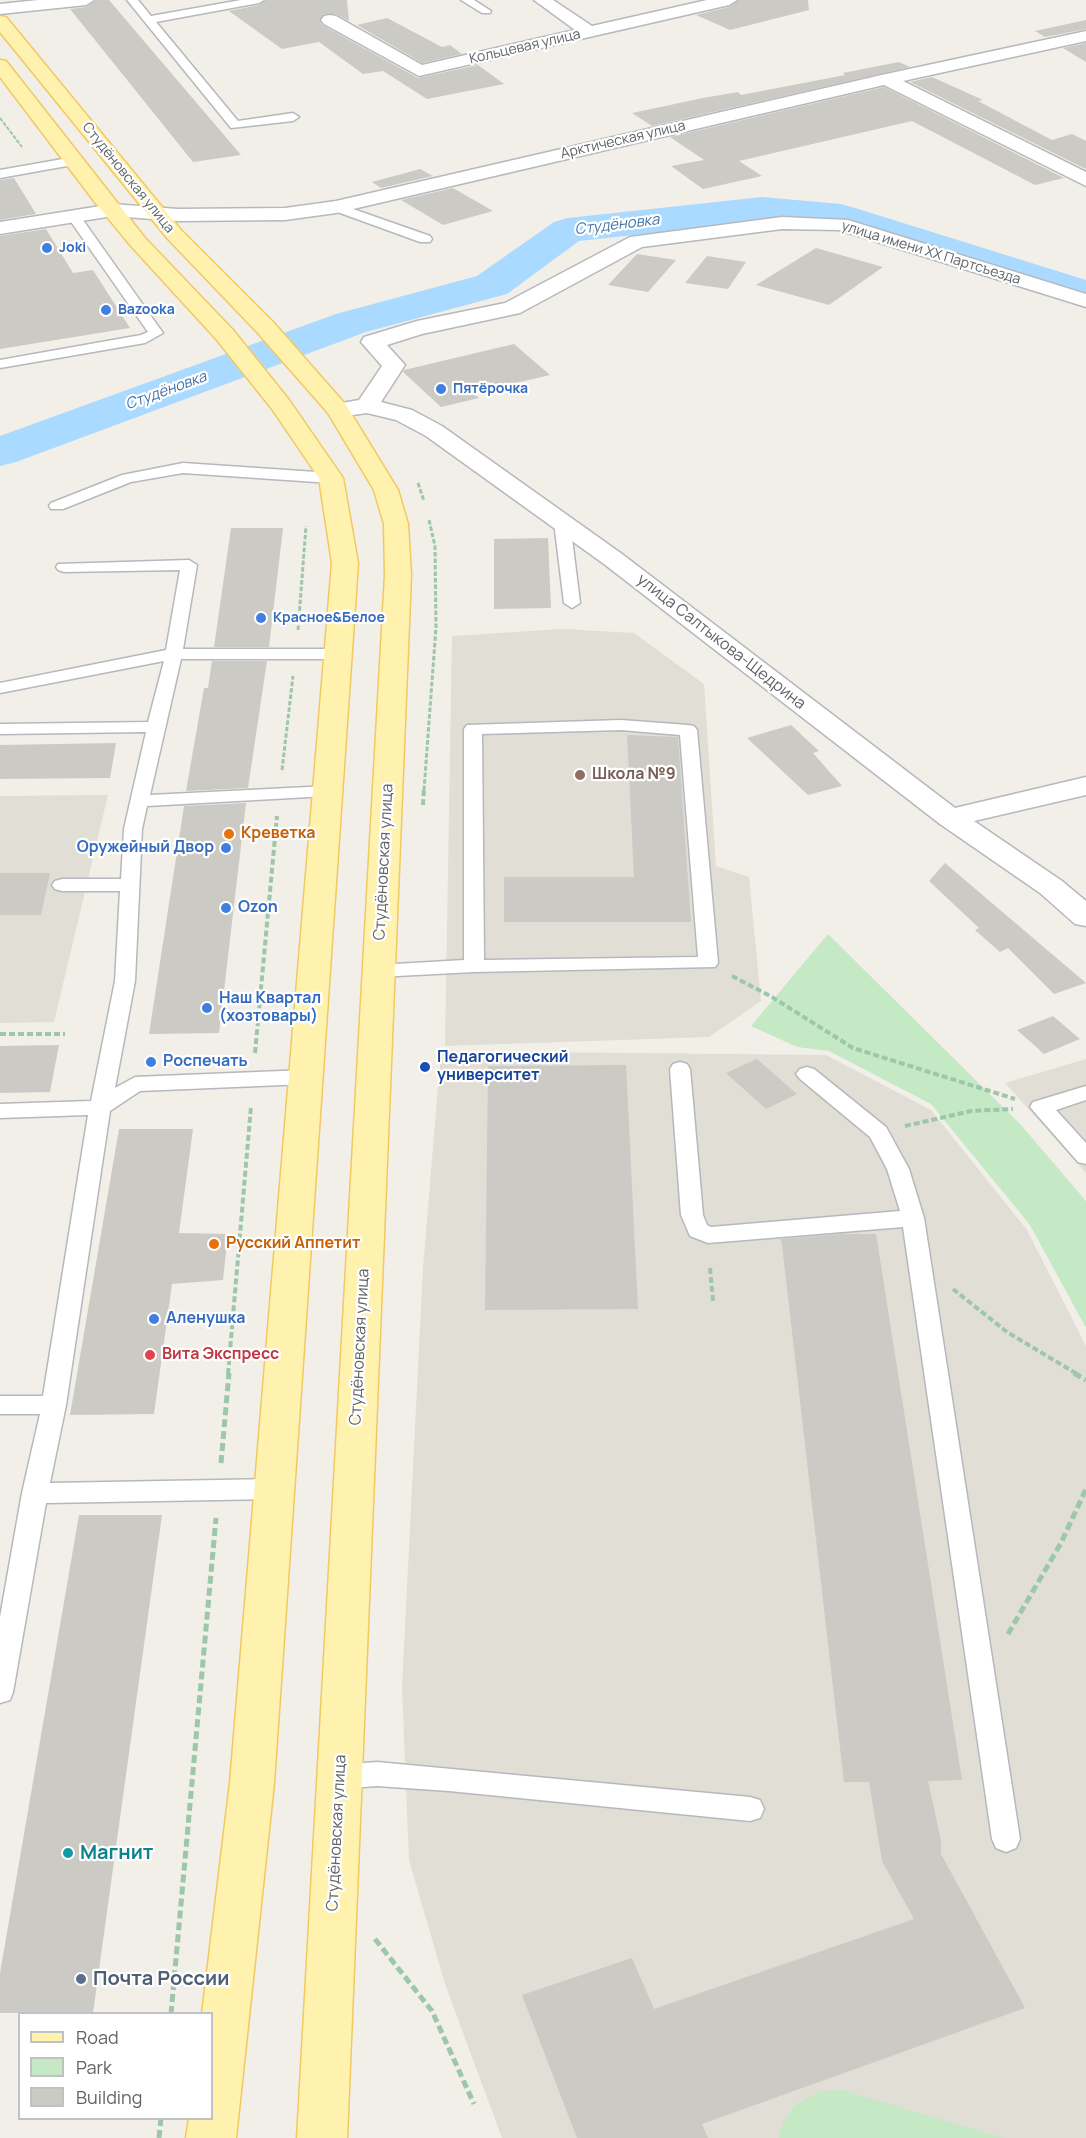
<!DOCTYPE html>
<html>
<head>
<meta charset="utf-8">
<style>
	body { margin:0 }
	#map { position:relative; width:1086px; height:2138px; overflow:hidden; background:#f1efe8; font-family:Manrope,sans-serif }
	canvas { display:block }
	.legend { position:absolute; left:18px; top:2012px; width:195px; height:108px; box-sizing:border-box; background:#fff; border:2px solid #bfc1c3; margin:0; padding:8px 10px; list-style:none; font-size:18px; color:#5f6368 }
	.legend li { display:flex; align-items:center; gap:12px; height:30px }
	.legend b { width:30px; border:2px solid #bfc1c3 }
</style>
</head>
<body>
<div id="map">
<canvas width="1086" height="2138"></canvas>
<ul class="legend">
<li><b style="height:8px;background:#fff2af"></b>Road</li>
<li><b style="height:16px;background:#c5e8c5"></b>Park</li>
<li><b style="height:16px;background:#cccac5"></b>Building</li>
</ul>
</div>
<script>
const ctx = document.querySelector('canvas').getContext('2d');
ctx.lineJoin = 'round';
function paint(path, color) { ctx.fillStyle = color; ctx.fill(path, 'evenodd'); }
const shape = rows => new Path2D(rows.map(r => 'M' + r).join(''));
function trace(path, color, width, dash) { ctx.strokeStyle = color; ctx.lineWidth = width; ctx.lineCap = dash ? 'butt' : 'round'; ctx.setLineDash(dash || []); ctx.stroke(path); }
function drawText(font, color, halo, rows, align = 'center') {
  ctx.font = font + ' Manrope,sans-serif'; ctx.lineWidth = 4.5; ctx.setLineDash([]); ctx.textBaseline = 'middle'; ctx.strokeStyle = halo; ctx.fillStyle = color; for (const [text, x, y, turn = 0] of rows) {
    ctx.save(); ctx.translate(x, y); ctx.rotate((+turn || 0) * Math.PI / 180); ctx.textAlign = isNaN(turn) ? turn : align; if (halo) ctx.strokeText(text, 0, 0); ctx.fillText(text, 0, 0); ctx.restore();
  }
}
paint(shape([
	[562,629,634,633,704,684,716,866,749,877,761,1001,709,1037,445,1046,452,636],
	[108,795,54,1022,0,1023,0,796],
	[441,1051,826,1055,931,1110,1027,1230,1086,1346,1086,2138,502,2138,445,1984,409,1860,402,1687,423,1268],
	[1086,1059,1086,1173,1005,1083]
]), '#e1ded6');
paint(shape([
	[828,934,1021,1125,1086,1201,1086,1328,1030,1225,931,1104,829,1051,797,1047,751,1026],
	[842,2090,1003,2138,779,2138,783,2123,795,2105,821,2091]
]), '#c5e8c5');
paint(shape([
	[762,197,841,204,855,208,1086,280,1086,305,837,227,762,221,579,241,507,294,366,332,16,462,0,466,0,436,336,314,477,276,554,222,568,218,762,197]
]), '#aadaff');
paint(shape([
	[96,0,109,0,241,155,193,162,70,9,86,7],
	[266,0,347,0,349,21,336,14,324,14,319,20,322,25,418,78,478,65,504,84,427,99,383,71,363,74,319,42,282,49,229,11,259,5],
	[739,0,808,0,809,10,730,30,696,15,729,7],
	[387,18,442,47,450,45,462,54,422,63,357,25],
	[1086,20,1086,29,1045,37,1035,31],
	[1086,43,1086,62,1063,48],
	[899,62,910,67,652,126,632,113,703,98,738,92,741,95,845,75,843,73],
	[932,77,983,100,978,101,1052,140,1072,134,1086,141,1086,169,910,82],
	[884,87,1064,178,1035,185,912,121,739,161,762,176,703,189,671,166,704,160,670,137],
	[420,169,433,176,381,188,372,182],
	[14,178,36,214,0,220,0,180],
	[453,188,493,211,443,225,401,200],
	[46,229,73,273,93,270,130,328,0,349,0,236],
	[816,248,883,267,829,305,756,285],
	[637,254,676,260,648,292,608,285],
	[707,256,746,262,728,289,685,283],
	[514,344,550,375,473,393,479,398,441,407,403,372,404,370],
	[231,528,283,528,269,647,214,647],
	[548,538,551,608,494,609,494,539],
	[212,661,267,661,248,788,186,791,204,688,208,688],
	[791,725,819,751,813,753,842,786,808,795,747,738],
	[627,735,678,737,691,922,504,922,504,877,634,877],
	[116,743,110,778,0,779,0,745],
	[246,803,219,1033,149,1034,184,806],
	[945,863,1033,938,1086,983,1054,994,1008,948,1000,952,975,930,979,928,929,881],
	[0,873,50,873,41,915,0,915],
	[1053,1016,1080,1039,1044,1054,1017,1030],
	[59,1045,50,1092,0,1093,0,1046],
	[757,1059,797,1094,766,1109,726,1073],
	[626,1065,638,1309,485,1310,488,1066],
	[119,1129,193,1129,179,1233,228,1234,223,1280,172,1284,154,1414,70,1415],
	[842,1234,876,1234,962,1780,928,1781,941,1840,941,1854,1025,2008,702,2124,708,2138,577,2138,522,1995,632,1958,654,2009,914,1919,882,1861,869,1782,844,1782,782,1245,781,1239],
	[79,1515,162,1515,93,2013,0,2013,0,1973]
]), '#cccac5');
const service = shape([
	[127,0,138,0,151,16,241,0,264,0,259,3,156,22,238,121,293,113,299,117,293,121,231,128,127,0],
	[461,0,474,0,491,11,490,13,482,13,461,0],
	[74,157,80,161,78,164,0,178,0,170,74,157],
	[336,203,430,236,432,239,430,242,420,242,332,210,330,207,332,204,336,203],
	[73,212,78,213,163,333,145,343,0,368,0,360,141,335,148,332,67,216,73,212],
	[183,463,331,473,339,478,331,483,183,473,131,482,63,509,51,509,49,506,51,503,122,475,183,463],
	[562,517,570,522,580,603,572,608,564,603,554,522,562,517],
	[189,560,197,565,183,649,339,649,345,650,348,654,345,658,339,659,181,659,150,795,328,786,334,787,337,791,334,795,328,796,147,806,142,829,135,981,115,1088,135,1077,306,1070,313,1072,317,1077,313,1082,306,1084,140,1091,110,1111,66,1405,50,1483,274,1479,283,1482,287,1489,283,1496,274,1499,46,1503,13,1692,10,1700,0,1703,0,1617,22,1493,40,1414,0,1414,0,1396,43,1396,88,1115,0,1118,0,1104,91,1101,115,981,120,891,62,891,55,889,52,885,55,881,62,879,121,879,124,829,146,732,0,734,0,724,148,722,164,661,0,693,0,683,166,650,180,570,64,572,58,570,56,567,58,564,189,560],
	[621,720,688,725,694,726,697,730,718,963,715,967,474,972,378,977,371,975,368,971,371,967,378,965,464,960,464,729,467,725,621,720],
	[621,730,680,735,698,957,484,960,482,734,621,730],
	[680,1062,687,1064,690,1069,703,1215,707,1225,711,1227,900,1211,887,1169,870,1137,800,1079,796,1074,800,1069,807,1067,814,1069,886,1127,909,1169,924,1218,1020,1839,1016,1848,1006,1852,996,1848,992,1839,903,1227,708,1243,690,1236,681,1215,670,1069,673,1064,680,1062],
	[1086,1086,1086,1100,1056,1110,1086,1143,1086,1164,1078,1162,1030,1107,1033,1102,1086,1086],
	[377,1762,750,1797,760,1800,764,1809,760,1818,750,1821,449,1791,377,1786,339,1789,329,1786,325,1777,329,1768,339,1765,377,1762]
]);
const minor = shape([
	[38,0,94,0,86,5,0,14,0,4,38,0],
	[534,0,553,0,592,26,707,0,737,0,729,5,419,76,324,24,321,20,324,16,330,15,336,16,422,65,575,30,534,0],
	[1086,31,1086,41,903,81,1086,172,1086,186,884,85,336,213,285,220,178,221,113,216,0,234,0,222,113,204,178,209,285,208,336,201,886,74,1086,31],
	[782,217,848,220,1086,294,1086,307,839,230,782,229,642,247,520,313,422,334,387,345,405,365,381,402,412,410,442,426,622,554,955,808,1086,777,1086,795,974,821,1062,881,1086,901,1086,926,1075,924,1040,893,940,824,604,564,426,436,396,420,367,413,338,417,330,415,326,410,330,405,359,400,382,366,361,342,364,337,417,321,505,303,630,237,782,217]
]);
const primary = shape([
	[0,16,6,17,181,230,273,322,346,405,398,490,408,524,411,575,347,2138,297,2138,385,575,384,524,374,490,328,413,257,332,167,238,0,32,0,16],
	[0,60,6,61,145,238,233,330,289,400,343,478,358,563,274,1783,236,2138,186,2138,189,2118,212,2118,212,2014,202,2014,230,1783,332,563,319,478,272,409,217,340,131,246,94,201,0,77,0,60]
]);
trace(service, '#b5b8bc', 3);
trace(minor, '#b5b8bc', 3);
trace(primary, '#f2c960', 3);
trace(shape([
	[0,118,22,147]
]), '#9cc7a9', 2, [4, 1.5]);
trace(shape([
	[418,483,424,501],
	[298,630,306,526],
	[282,770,293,676],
	[424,790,436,627,435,546,429,520]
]), '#9cc7a9', 3, [4.5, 2]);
trace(shape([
	[423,805,424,788],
	[732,976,772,997,853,1048,1015,1099],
	[0,1034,65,1034],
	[255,1053,277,816],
	[905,1126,971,1111,1013,1109],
	[710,1268,713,1301],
	[953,1289,1007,1332,1077,1374],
	[228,1374,251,1106]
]), '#9cc7a9', 4, [6, 3]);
trace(shape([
	[1074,1373,1086,1380],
	[221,1463,229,1373],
	[1008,1634,1061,1543,1086,1489],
	[375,1939,432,2011,474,2104],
	[171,2014,216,1518],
	[159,2138,161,2118]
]), '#9cc7a9', 5, [8, 4]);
paint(service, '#fff');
paint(minor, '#fff');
paint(primary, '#fff2af');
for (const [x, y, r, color] of [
	[47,248,6,"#3f7fe0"],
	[106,310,6,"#3f7fe0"],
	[441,389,6,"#3f7fe0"],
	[261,618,6,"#3f7fe0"],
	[580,775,6,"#8d6e63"],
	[229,834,6,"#e8710a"],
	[226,848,6,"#3f7fe0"],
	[226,908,6,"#3f7fe0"],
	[207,1008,6,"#3f7fe0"],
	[151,1062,6,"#3f7fe0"],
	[425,1067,6,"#1a4fb4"],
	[214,1244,6,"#e8710a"],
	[154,1319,6,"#3f7fe0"],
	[150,1355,6,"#e0444e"],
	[68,1853,6,"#0f9aa8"],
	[81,1979,6,"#5c6f8a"]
]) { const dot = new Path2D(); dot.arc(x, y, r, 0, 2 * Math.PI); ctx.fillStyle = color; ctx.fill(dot); trace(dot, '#fff', 2); }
drawText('14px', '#5f6368', '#fff', [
	["Кольцевая улица",525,47,-13],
	["Арктическая улица",623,140,-13],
	["Студёновская улица",128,178,51],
	["улица имени ХХ Партсъезда",931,253,17]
]);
drawText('bold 14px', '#366cbe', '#fff', [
	["Joki",59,248],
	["Bazooka",118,310],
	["Пятёрочка",453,389],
	["Красное&Белое",273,618]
], 'left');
drawText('italic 15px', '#4174aa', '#fff', [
	["Студёновка",617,225,-7],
	["Студёновка",166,391,-20]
]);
drawText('16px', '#5f6368', '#fff', [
	["улица Салтыкова-Щедрина",721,642,38],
	["Студёновская улица",384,862,-87],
	["Студёновская улица",360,1347,-87],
	["Студёновская улица",337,1833,-87]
]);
drawText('bold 16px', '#785e54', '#fff', [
	["Школа №9",592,775]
], 'left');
drawText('bold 16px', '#c56008', '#fff', [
	["Креветка",241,834],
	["Русский Аппетит",226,1244]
], 'left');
drawText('bold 16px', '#366cbe', '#fff', [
	["Оружейный Двор",214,848,"right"],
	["Ozon",238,908],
	["Наш Квартал",219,999],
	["(хозтовары)",219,1017],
	["Роспечать",163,1062],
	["Аленушка",166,1319]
], 'left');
drawText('bold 16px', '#164399', '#fff', [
	["Педагогический",437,1058],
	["университет",437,1076]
], 'left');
drawText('bold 16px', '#be3a42', '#fff', [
	["Вита Экспресс",162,1355]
], 'left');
drawText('bold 20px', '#0d838f', '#fff', [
	["Магнит",80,1853]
], 'left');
drawText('bold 20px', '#4e5e75', '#fff', [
	["Почта России",93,1979]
], 'left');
</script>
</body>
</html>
